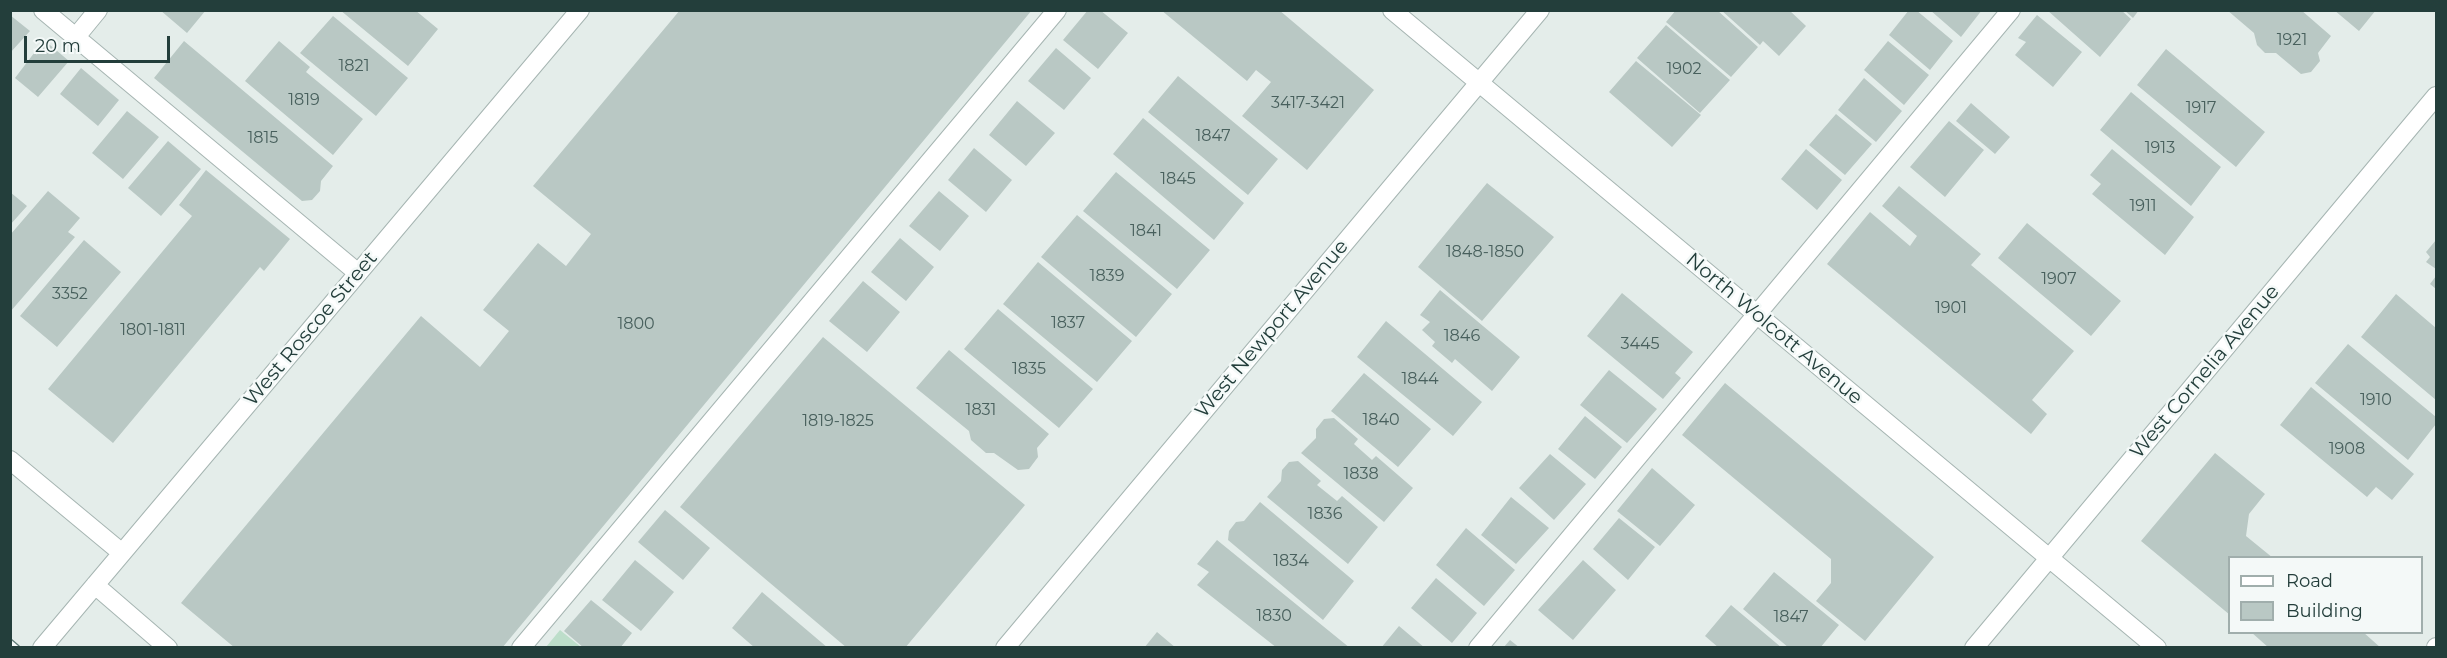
<!DOCTYPE html>
<html>
<head>
<meta charset="utf-8">
<style>
	body { margin:0 }
	#map { position:relative; width:2447px; height:658px; overflow:hidden; background:#e4edea; font-family:Montserrat,sans-serif }
	canvas { display:block }
	.frame { position:absolute; inset:0; border:12px solid #233e3b; pointer-events:none }
	.legend { position:absolute; left:2228px; top:556px; width:195px; height:78px; box-sizing:border-box; background:#f4f9f8; border:2px solid #a0aeac; margin:0; padding:8px 10px; list-style:none; font-size:18px; color:#233e3b }
	.legend li { display:flex; align-items:center; gap:12px; height:30px }
	.legend b { width:30px; border:2px solid #a0aeac }
	.scale { position:absolute; left:24px; top:36px; width:146px; height:27px; box-sizing:border-box; border:3px solid #233e3b; border-top:0; padding-left:8px; font-size:18px; line-height:21px; white-space:nowrap; color:#233e3b; -webkit-text-stroke:4px #f4f9f8; paint-order:stroke }
</style>
</head>
<body>
<div id="map">
<canvas width="2447" height="658"></canvas>
<div class="frame"></div>
<ul class="legend">
<li><b style="height:8px;background:#fff"></b>Road</li>
<li><b style="height:16px;background:#b9c8c4"></b>Building</li>
</ul>
<div class="scale">20 m</div>
</div>
<script>
const ctx = document.querySelector('canvas').getContext('2d');
ctx.lineJoin = 'round';
function paint(path, color) { ctx.fillStyle = color; ctx.fill(path, 'evenodd'); }
const shape = rows => new Path2D(rows.map(r => 'M' + r).join(''));
function trace(path, color, width, dash) { ctx.strokeStyle = color; ctx.lineWidth = width; ctx.lineCap = dash ? 'butt' : 'round'; ctx.setLineDash(dash || []); ctx.stroke(path); }
function drawText(font, color, halo, rows, align = 'center') {
  ctx.font = font + ' Montserrat,sans-serif'; ctx.lineWidth = 5; ctx.setLineDash([]); ctx.textBaseline = 'middle'; ctx.strokeStyle = halo; ctx.fillStyle = color; for (const [text, x, y, turn = 0] of rows) {
    ctx.save(); ctx.translate(x, y); ctx.rotate((+turn || 0) * Math.PI / 180); ctx.textAlign = isNaN(turn) ? turn : align; if (halo) ctx.strokeText(text, 0, 0); ctx.fillText(text, 0, 0); ctx.restore();
  }
}
paint(shape([
	[560,630,581,647,546,647]
]), '#bddeca');
paint(shape([
	[160,10,206,10,187,33],
	[340,10,415,10,438,29,408,66],
	[680,10,1032,10,502,648,235,648,181,603,421,316,480,367,509,331,483,310,538,243,566,266,591,234,533,186],
	[1088,10,1100,10,1128,33,1098,69,1063,40],
	[1161,10,1279,10,1374,90,1307,170,1242,116,1271,82,1256,70,1247,81],
	[1676,10,1717,10,1758,47,1731,77,1666,22],
	[1721,10,1789,10,1806,26,1779,56,1763,41,1760,45],
	[1909,10,1916,10,1953,41,1930,70,1889,35],
	[1930,10,1982,10,1961,37],
	[2047,10,2121,10,2131,19,2100,57],
	[2124,10,2139,10,2133,18],
	[2227,10,2301,10,2331,36,2318,53,2320,61,2311,72,2301,74,2276,53,2265,53,2257,45,2254,33],
	[2334,10,2376,10,2359,31],
	[10,15,30,31,10,53],
	[2037,15,2082,52,2053,87,2015,55,2026,42,2018,38],
	[333,16,408,78,376,116,300,53],
	[1666,25,1730,80,1700,113,1637,58],
	[44,40,69,61,38,97,15,78],
	[184,41,333,166,321,181,320,191,312,200,302,201,154,78],
	[279,41,310,67,306,72,363,119,333,155,245,81],
	[1888,41,1929,75,1904,105,1864,70],
	[1056,48,1091,78,1064,110,1028,81],
	[2166,49,2265,132,2236,167,2137,85],
	[1636,61,1701,115,1672,147,1609,92],
	[81,68,119,100,98,126,60,94],
	[1178,76,1278,159,1248,195,1148,112],
	[1864,78,1902,111,1876,142,1838,110],
	[2131,92,2221,167,2191,206,2100,130],
	[1017,101,1055,133,1026,166,989,135],
	[1971,103,2010,137,1995,154,1956,121],
	[127,111,159,137,123,179,92,153],
	[1836,114,1872,144,1845,175,1809,145],
	[1143,118,1244,203,1214,240,1113,154],
	[1949,121,1984,150,1945,197,1910,167],
	[168,141,201,169,161,216,128,188],
	[974,148,1012,180,986,212,948,180],
	[1806,149,1842,180,1817,210,1781,179],
	[2112,149,2194,217,2165,255,2092,194,2101,184,2090,175],
	[206,170,290,239,264,271,260,267,113,443,48,389,192,216,179,205],
	[1116,172,1210,250,1177,289,1083,211],
	[1487,183,1554,237,1482,321,1418,267],
	[1899,186,1981,254,1971,265,2074,351,2032,400,2047,414,2031,434,1827,264,1870,212,1910,246,1917,236,1882,206],
	[48,191,80,218,68,232,75,237,10,312,10,235],
	[939,191,969,216,940,251,909,226],
	[10,192,27,206,10,225],
	[1077,215,1172,294,1136,337,1041,257],
	[2027,223,2121,301,2091,336,1998,258],
	[900,238,934,267,906,301,871,272],
	[84,240,121,272,57,347,20,316],
	[2436,240,2436,269,2426,262,2430,257,2426,252],
	[1038,262,1132,341,1097,382,1003,304],
	[2436,276,2436,289,2430,284],
	[863,281,900,312,867,352,829,321],
	[1440,290,1520,357,1492,391,1455,359,1452,363,1432,346,1435,342,1422,330,1430,322,1420,315],
	[1622,293,1693,352,1675,373,1681,378,1663,399,1587,336],
	[2396,294,2436,328,2436,400,2361,337],
	[998,309,1093,389,1059,428,964,349],
	[1386,321,1482,402,1453,436,1357,357],
	[823,337,1025,505,905,648,847,648,680,507],
	[2348,344,2436,417,2436,424,2408,460,2315,383],
	[949,350,1049,434,1037,448,1038,457,1029,469,1018,470,994,453,986,453,971,440,969,431,916,388],
	[1609,370,1657,409,1627,443,1580,405],
	[1364,373,1431,429,1398,467,1331,411],
	[1725,383,1934,557,1865,641,1816,601,1831,583,1831,559,1682,435],
	[2311,387,2414,474,2392,500,2376,487,2367,497,2280,425],
	[1585,416,1622,447,1595,479,1558,449],
	[1334,418,1358,439,1354,444,1372,460,1376,456,1413,488,1384,522,1301,453,1316,438,1316,429,1324,419],
	[2215,453,2265,494,2249,514,2246,536,2273,558,2230,558,2230,615,2141,541],
	[1550,454,1586,484,1554,520,1519,488],
	[1298,461,1321,481,1317,485,1337,501,1342,496,1378,527,1348,564,1267,497,1281,481,1282,470,1289,462],
	[1652,468,1695,505,1660,546,1617,511],
	[1511,497,1549,528,1516,564,1481,535],
	[1260,502,1354,581,1323,620,1228,540,1229,531,1236,522,1244,521],
	[665,510,710,548,683,580,638,542],
	[1619,518,1655,547,1628,580,1593,549],
	[1466,528,1515,570,1484,606,1436,565],
	[1217,540,1350,648,1277,648,1197,585,1209,572,1197,564],
	[635,560,674,592,641,631,602,600],
	[1583,560,1616,590,1573,640,1538,610],
	[1774,572,1839,625,1820,648,1789,648,1743,609],
	[1436,578,1477,613,1452,643,1411,608],
	[762,592,828,648,755,648,732,628],
	[591,600,632,633,620,648,584,648,564,631],
	[1731,605,1782,648,1719,648,1705,636],
	[1399,626,1425,648,1381,648],
	[1157,632,1176,648,1144,648],
	[2251,632,2363,632,2381,648,2269,648],
	[1510,640,1520,648,1503,648]
]), '#b9c8c4');
const lane = shape([
	[43,10,358,273],
	[75,38,98,10],
	[521,648,1057,10],
	[1478,648,2011,10],
	[2436,648,2436,647]
]);
const street = shape([
	[1392,10,2157,648],
	[10,460,122,553],
	[95,585,168,648],
	[42,648,580,10],
	[1005,648,1540,10],
	[1974,648,2436,96]
]);
trace(lane, '#a6b5b2', 20);
trace(street, '#a6b5b2', 20);
trace(lane, '#fff', 18);
trace(street, '#fff', 18);
const rail = shape([
	[10,642,17,648]
]);
trace(rail, '#5e7a76', 7);
trace(rail, '#f4f9f8', 4.5, [14]);
drawText('16px', '#48605d', null, [
	["1921",2292,40],
	["1821",354,66],
	["1902",1684,69],
	["1819",304,100],
	["3417-3421",1308,103],
	["1917",2201,108],
	["1847",1213,136],
	["1815",263,138],
	["1913",2160,148],
	["1845",1178,179],
	["1911",2143,206],
	["1841",1146,231],
	["1848-1850",1485,252],
	["1839",1107,276],
	["1907",2059,279],
	["3352",70,294],
	["1901",1951,308],
	["1837",1068,323],
	["1800",636,324],
	["1801-1811",153,330],
	["1846",1462,336],
	["3445",1640,344],
	["1835",1029,369],
	["1844",1420,379],
	["1910",2376,400],
	["1831",981,410],
	["1840",1381,420],
	["1819-1825",838,421],
	["1908",2347,449],
	["1838",1361,474],
	["1836",1325,514],
	["1834",1291,561],
	["1830",1274,616],
	["1847",1791,617]
]);
drawText('20px', '#233e3b', '#f4f9f8', [
	["West Roscoe Street",311,329,-50],
	["West Newport Avenue",1272,329,-50],
	["North Wolcott Avenue",1774,329,40],
	["West Cornelia Avenue",2205,372,-50]
]);
</script>
</body>
</html>
